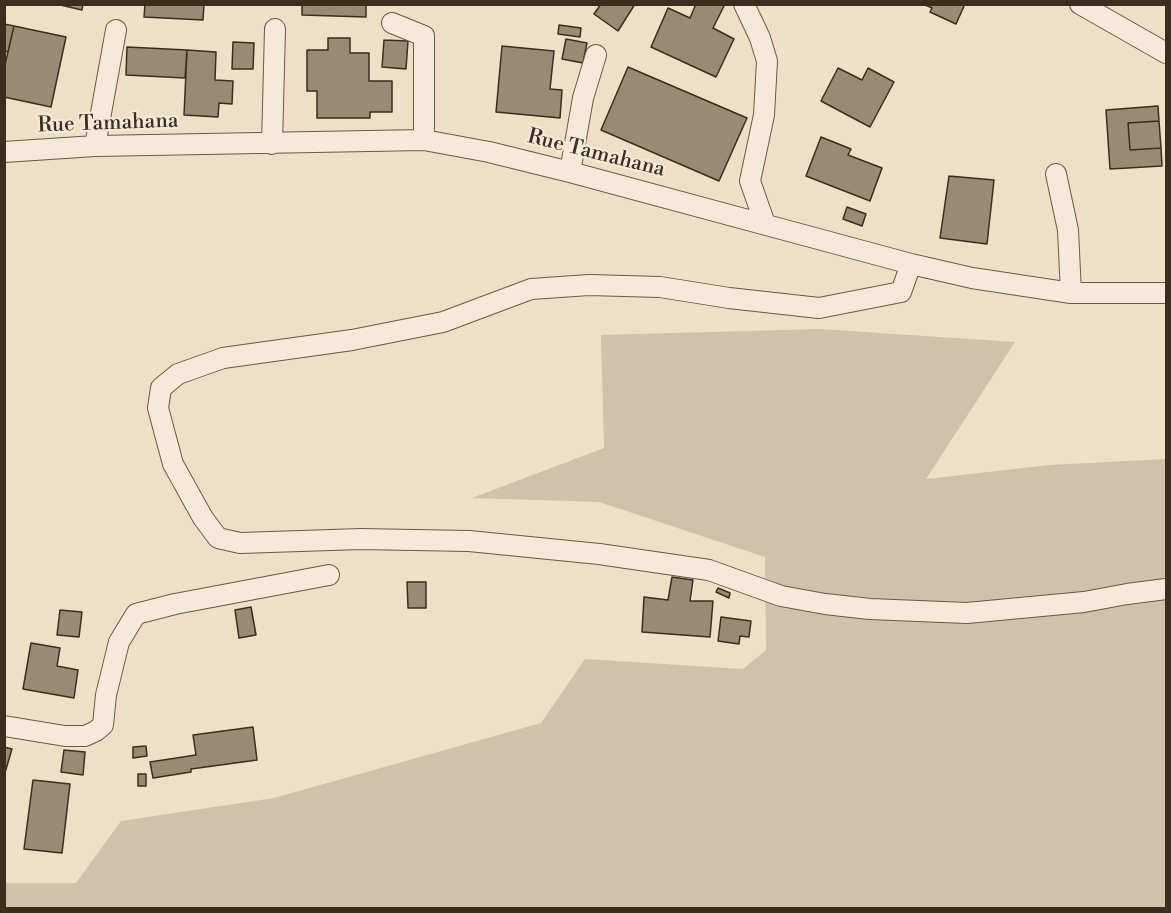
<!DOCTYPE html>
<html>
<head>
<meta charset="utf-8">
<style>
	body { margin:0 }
	#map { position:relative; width:1171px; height:913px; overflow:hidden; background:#efdfc6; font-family:"Libre Bodoni",serif }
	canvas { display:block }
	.frame { position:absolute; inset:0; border:6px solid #3b2e1f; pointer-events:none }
</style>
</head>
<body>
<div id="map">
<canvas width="1171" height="913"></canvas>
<div class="frame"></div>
</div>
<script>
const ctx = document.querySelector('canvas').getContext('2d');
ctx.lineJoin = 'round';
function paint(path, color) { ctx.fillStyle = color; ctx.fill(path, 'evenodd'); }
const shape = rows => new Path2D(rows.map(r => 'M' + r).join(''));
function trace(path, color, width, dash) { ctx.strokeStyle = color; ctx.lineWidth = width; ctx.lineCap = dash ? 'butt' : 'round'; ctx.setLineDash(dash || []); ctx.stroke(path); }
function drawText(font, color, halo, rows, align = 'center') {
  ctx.font = font + ' "Libre Bodoni",serif'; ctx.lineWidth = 4.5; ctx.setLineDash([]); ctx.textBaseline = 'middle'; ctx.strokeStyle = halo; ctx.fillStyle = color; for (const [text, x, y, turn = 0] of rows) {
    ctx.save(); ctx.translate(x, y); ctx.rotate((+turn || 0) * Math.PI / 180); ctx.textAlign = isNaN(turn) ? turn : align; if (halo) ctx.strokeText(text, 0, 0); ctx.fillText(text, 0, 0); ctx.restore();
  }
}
paint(shape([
	[819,329,1015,342,926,479,1050,465,1166,459,1166,908,5,908,4,883,76,883,121,821,274,798,541,723,585,659,743,669,766,650,765,557,599,502,472,498,604,448,601,335]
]), '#d0c1aa');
const building = shape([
	[56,4,83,4,82,10,56,4],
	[145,4,204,4,203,20,144,17,145,4],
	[302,4,366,4,366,17,302,15,302,4],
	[601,4,635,4,618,31,594,14,601,4],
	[696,4,725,4,713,28,734,39,716,77,651,47,668,8,690,18,696,4],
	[923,4,965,4,956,24,930,12,932,8,923,4],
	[4,24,14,26,8,52,4,51,4,24],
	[559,25,581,28,580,37,558,34,559,25],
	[14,26,66,37,51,107,4,97,4,69,14,26],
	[328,38,350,38,350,53,369,53,369,81,392,81,392,112,370,112,370,118,317,118,317,91,307,91,307,50,328,50,328,38],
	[566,39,587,43,583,63,562,59,566,39],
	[384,40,408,41,406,69,382,67,384,40],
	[233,42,254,43,253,69,232,69,233,42],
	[502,46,554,51,550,89,562,90,560,118,496,112,502,46],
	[127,47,187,50,185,78,126,75,127,47],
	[187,50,216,52,215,80,233,81,232,104,219,103,218,117,184,115,187,50],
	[628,67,747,118,719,181,601,130,628,67],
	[838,68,862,80,868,68,894,82,870,127,821,101,838,68],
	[1158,106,1159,121,1128,123,1130,150,1161,148,1162,166,1110,169,1106,110,1158,106],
	[1159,121,1161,148,1130,150,1128,123,1159,121],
	[821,137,851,149,848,155,882,168,870,201,806,176,821,137],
	[949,176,994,180,987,244,940,238,949,176],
	[847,207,866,214,862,226,843,219,847,207],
	[672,577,693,580,690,601,713,601,710,637,642,632,644,597,668,600,672,577],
	[407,582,426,582,426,608,408,608,407,582],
	[718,588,730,593,729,598,716,592,718,588],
	[251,607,256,635,239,638,235,610,251,607],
	[60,610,82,612,79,637,57,635,60,610],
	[721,617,751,621,749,637,740,636,739,644,718,641,721,617],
	[31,643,60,648,57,666,78,670,74,698,23,689,31,643],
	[253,727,257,760,191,769,191,772,153,778,150,762,196,755,193,735,253,727],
	[146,746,147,756,133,758,133,747,146,746],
	[4,747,12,749,4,776,4,747],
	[64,750,85,752,83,775,61,772,64,750],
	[138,774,146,774,146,786,138,786,138,774],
	[33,780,70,784,62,853,24,849,33,780]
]);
paint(building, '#998a76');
trace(building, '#3b2e1f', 1.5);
const street = shape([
	[744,4,760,38,767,61,764,115,750,181,765,224],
	[1080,4,1166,53],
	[392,23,424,36,424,140],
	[272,144,275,29],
	[95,146,116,30],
	[4,152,95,146,424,140,489,152,570,172,911,264,972,278,1071,293,1166,293],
	[570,172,583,98,596,55],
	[1056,174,1068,230,1071,293],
	[911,264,901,292,819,308,729,298,660,287,589,285,531,289,443,322,352,340,223,358,178,374,161,388,158,408,173,464,203,518,218,538,240,543,361,539,469,541,599,554,709,570,781,596,825,604,870,609,967,613,1084,602,1127,594,1166,589],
	[4,726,65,736,85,736,96,731,103,725,106,695,119,642,136,614,175,604,329,575]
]);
trace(street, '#685a49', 22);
trace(street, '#f5eada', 20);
drawText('21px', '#3b2e1f', '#f5eada', [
	["Rue Tamahana",108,124,-2],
	["Rue Tamahana",596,154,14]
]);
</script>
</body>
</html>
